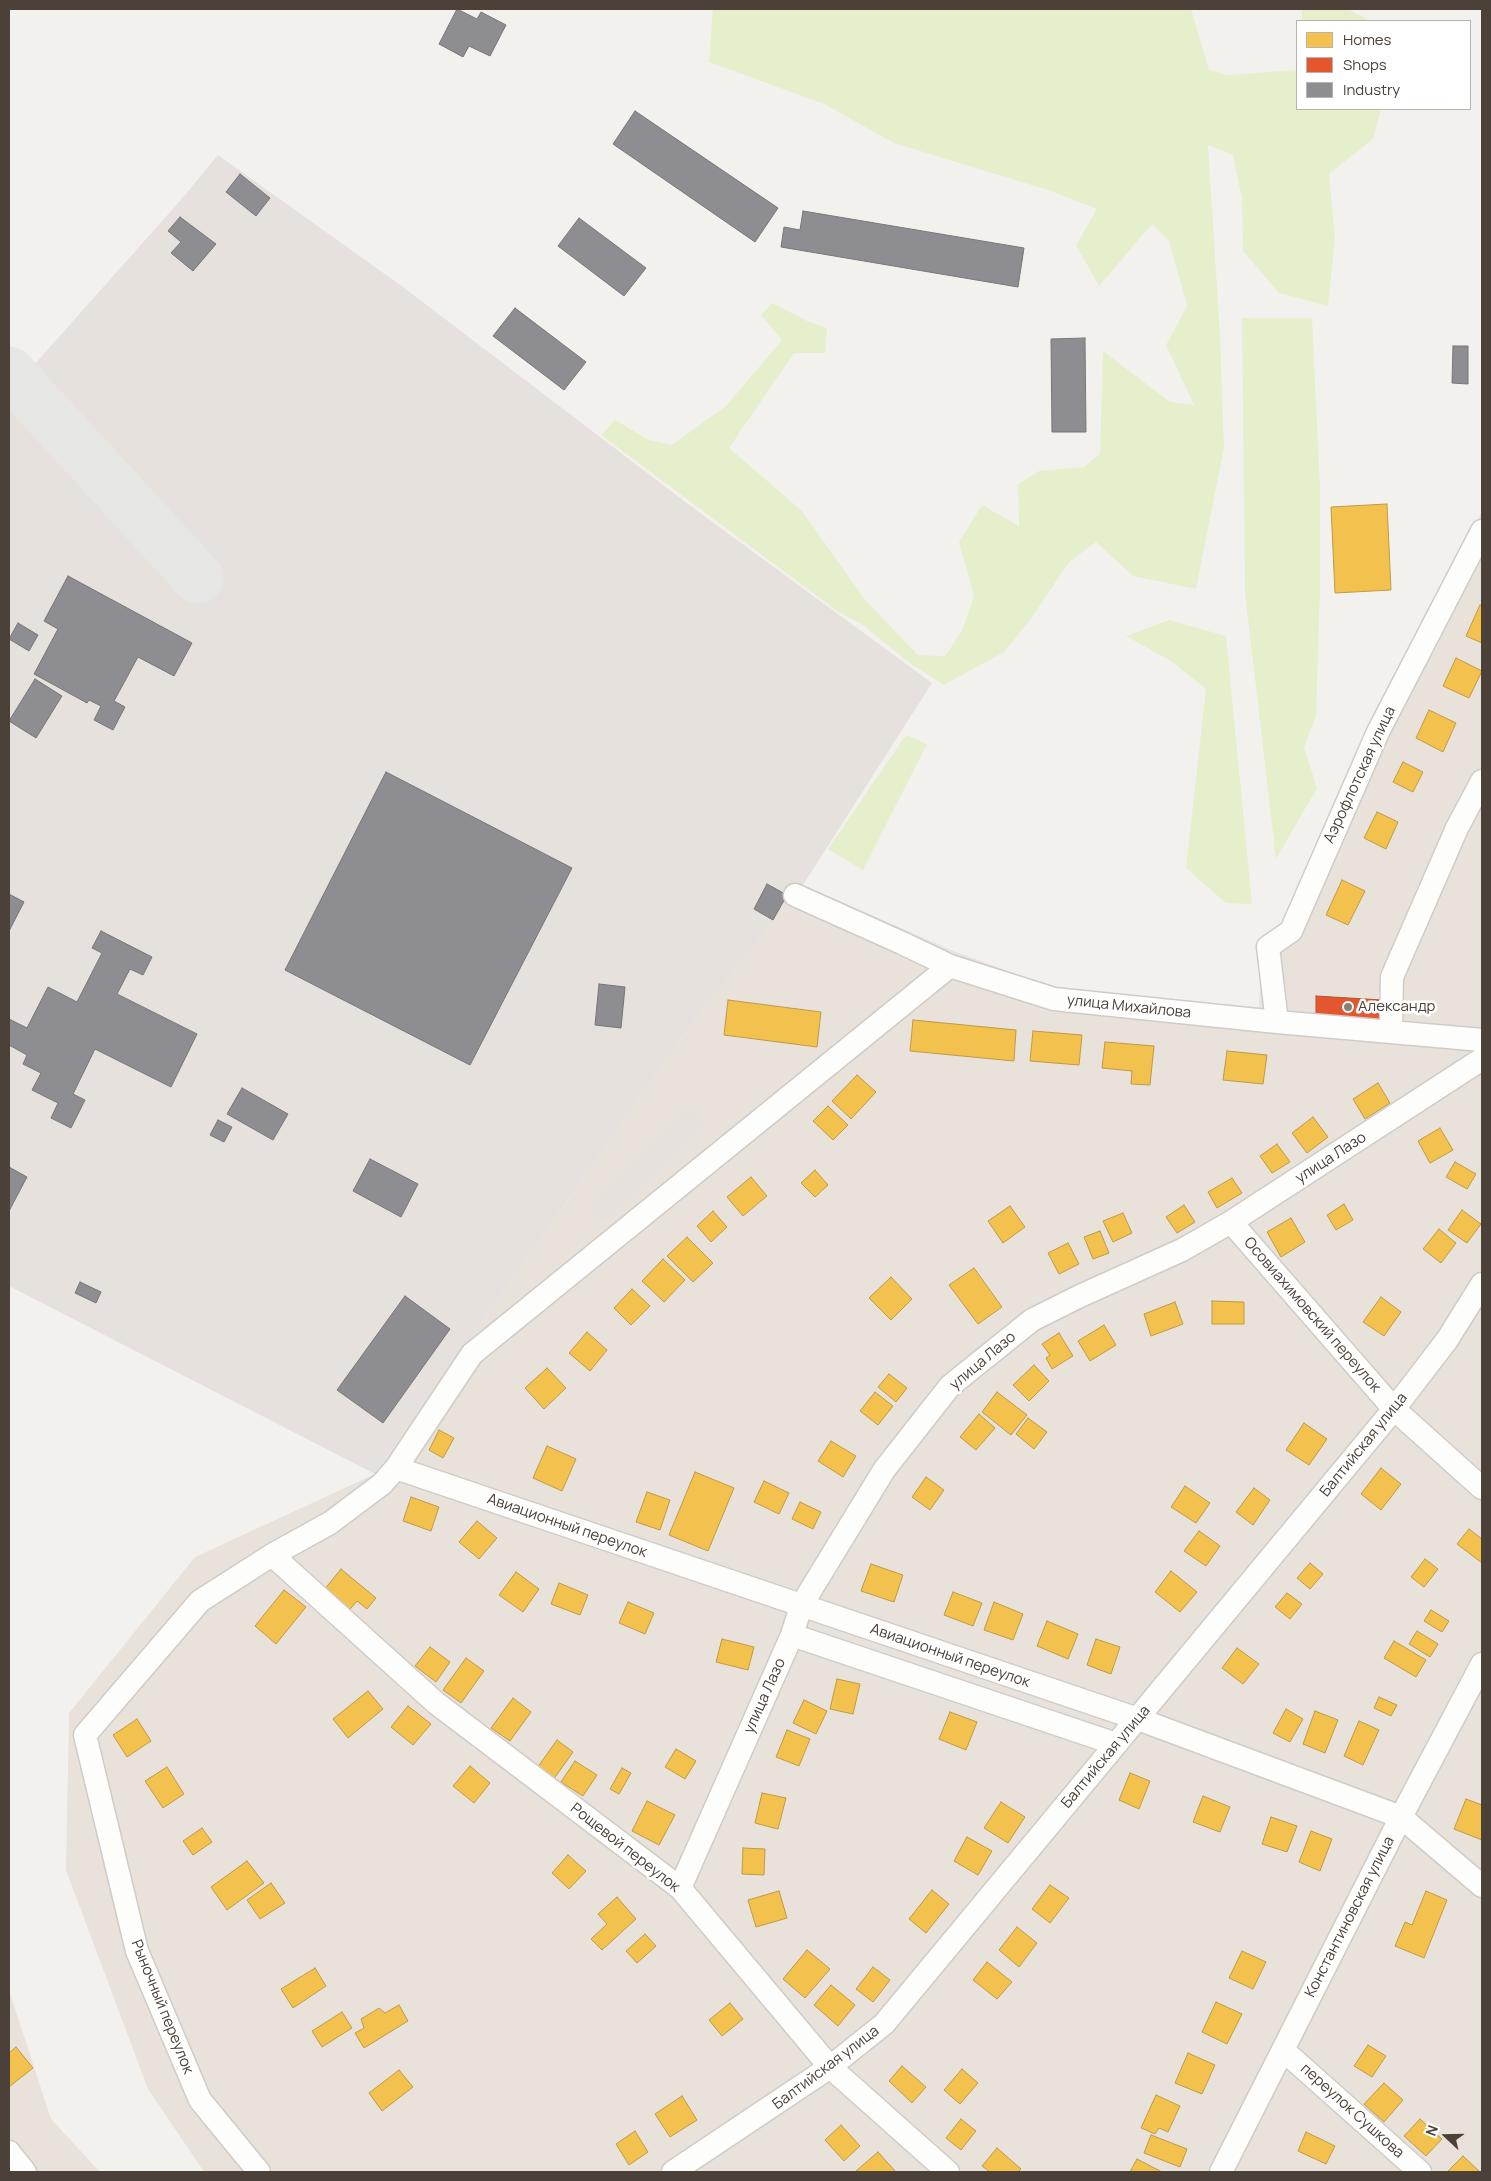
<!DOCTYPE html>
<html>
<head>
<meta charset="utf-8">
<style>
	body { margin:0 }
	#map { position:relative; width:1491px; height:2181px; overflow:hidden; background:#f3f1ee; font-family:Manrope,sans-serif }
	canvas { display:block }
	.frame { position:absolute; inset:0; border:10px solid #4b4138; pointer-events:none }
	.legend { position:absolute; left:1296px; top:20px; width:175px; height:90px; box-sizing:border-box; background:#fff; border:1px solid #b7b3af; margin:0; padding:6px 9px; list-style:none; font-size:15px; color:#4b4138 }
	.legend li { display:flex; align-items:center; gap:10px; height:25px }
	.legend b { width:25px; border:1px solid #b7b3af }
	.north { position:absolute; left:1421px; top:2111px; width:50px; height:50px; -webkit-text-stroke:4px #fff; paint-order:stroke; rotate:291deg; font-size:14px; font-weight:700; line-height:20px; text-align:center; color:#4b4138 }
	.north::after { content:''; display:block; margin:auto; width:18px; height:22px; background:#4b4138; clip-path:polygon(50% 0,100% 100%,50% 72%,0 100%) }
</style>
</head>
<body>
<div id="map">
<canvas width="1491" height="2181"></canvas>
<div class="frame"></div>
<ul class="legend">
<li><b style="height:14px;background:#f2c14e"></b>Homes</li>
<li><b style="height:14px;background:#e4572e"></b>Shops</li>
<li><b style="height:14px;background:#8d8d92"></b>Industry</li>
</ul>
<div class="north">N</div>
</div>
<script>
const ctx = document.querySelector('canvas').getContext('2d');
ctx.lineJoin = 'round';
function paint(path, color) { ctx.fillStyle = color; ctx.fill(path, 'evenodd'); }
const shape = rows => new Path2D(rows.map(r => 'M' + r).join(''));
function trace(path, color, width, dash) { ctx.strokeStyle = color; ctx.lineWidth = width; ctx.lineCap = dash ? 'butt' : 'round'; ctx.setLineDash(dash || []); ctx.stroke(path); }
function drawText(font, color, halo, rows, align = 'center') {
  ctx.font = font + ' Manrope,sans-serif'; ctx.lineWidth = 5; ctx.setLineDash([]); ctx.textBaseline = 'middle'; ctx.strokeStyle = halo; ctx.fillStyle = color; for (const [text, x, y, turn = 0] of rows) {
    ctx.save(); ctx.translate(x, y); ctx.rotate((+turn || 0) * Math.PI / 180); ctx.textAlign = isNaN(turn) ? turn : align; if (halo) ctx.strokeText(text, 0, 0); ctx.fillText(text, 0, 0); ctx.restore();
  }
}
paint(shape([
	[1482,511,1482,2172,204,2172,148,2089,66,1870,69,1713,195,1557,375,1474,689,1028,803,885,953,951,1059,990,1259,1009,1262,947,1287,918,1366,744],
	[9,1990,51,2119,100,2172,9,2172]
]), '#e8e2db');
paint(shape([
	[218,155,403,287,688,504,932,683,803,885,689,1028,375,1474,9,1286,9,393,179,202],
	[688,1110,704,1127,605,1222,589,1206]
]), '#e6e1dd');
paint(shape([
	[713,9,1191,9,1209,70,1228,75,1297,70,1297,109,1381,109,1373,139,1329,174,1335,238,1328,306,1279,293,1243,251,1242,199,1233,155,1208,145,1220,335,1224,448,1196,589,1133,576,1096,542,1069,562,1030,620,1004,652,944,685,911,664,863,625,837,611,601,435,615,420,649,440,672,445,726,406,782,340,761,315,772,303,807,321,827,328,825,353,794,353,729,448,802,511,866,601,918,655,945,656,962,631,974,596,959,542,982,505,1019,526,1018,484,1039,471,1084,467,1100,454,1103,351,1170,402,1194,405,1166,345,1187,306,1169,241,1152,224,1099,286,1076,245,1097,209,1051,191,894,143,824,104,709,62],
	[1302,9,1347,9,1371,21,1302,21],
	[1242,318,1312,318,1320,486,1320,592,1316,716,1304,747,1317,788,1276,859,1245,593],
	[1169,620,1226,636,1252,904,1226,903,1186,868,1206,689,1171,661,1126,636],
	[906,735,927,744,863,870,828,849]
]), '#e5efcc');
const homes = shape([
	[1387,504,1391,590,1335,593,1331,507,1387,504],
	[1480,605,1482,606,1482,643,1466,636,1480,605],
	[1456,658,1482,671,1469,698,1443,686,1456,658],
	[1429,710,1456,723,1443,752,1416,738,1429,710],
	[1403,762,1423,772,1413,792,1393,782,1403,762],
	[1377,812,1398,822,1386,849,1364,838,1377,812],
	[1342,880,1365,891,1348,925,1326,915,1342,880],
	[728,1000,821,1012,817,1047,724,1035,728,1000],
	[913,1020,1016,1030,1014,1061,910,1051,913,1020],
	[1033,1031,1082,1035,1079,1065,1030,1061,1033,1031],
	[1105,1042,1154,1046,1150,1085,1131,1084,1132,1071,1102,1068,1105,1042],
	[1227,1051,1267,1055,1263,1084,1223,1080,1227,1051],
	[857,1075,876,1092,851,1119,832,1101,857,1075],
	[1378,1083,1390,1103,1365,1119,1353,1099,1378,1083],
	[828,1106,848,1125,833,1140,813,1121,828,1106],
	[1313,1117,1328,1137,1307,1153,1292,1133,1313,1117],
	[1440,1128,1453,1150,1430,1163,1418,1141,1440,1128],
	[1277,1144,1290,1162,1272,1173,1260,1156,1277,1144],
	[1455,1162,1476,1174,1467,1189,1446,1177,1455,1162],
	[815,1170,828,1185,815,1197,801,1183,815,1170],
	[751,1177,767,1196,743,1216,727,1197,751,1177],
	[1232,1178,1242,1193,1217,1208,1208,1192,1232,1178],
	[1344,1204,1353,1220,1336,1230,1327,1215,1344,1204],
	[1184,1205,1195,1222,1177,1233,1166,1217,1184,1205],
	[1010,1206,1025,1227,1003,1243,988,1221,1010,1206],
	[1462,1210,1481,1224,1467,1243,1448,1230,1462,1210],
	[713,1211,727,1227,711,1242,697,1226,713,1211],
	[1123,1213,1132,1233,1113,1242,1103,1221,1123,1213],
	[1291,1218,1305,1242,1281,1257,1267,1232,1291,1218],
	[1439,1229,1456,1243,1441,1263,1423,1249,1439,1229],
	[1100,1231,1109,1253,1093,1259,1084,1237,1100,1231],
	[687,1237,713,1263,693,1282,667,1256,687,1237],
	[1068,1243,1079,1264,1059,1274,1048,1253,1068,1243],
	[663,1259,685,1280,664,1302,642,1281,663,1259],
	[974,1268,1002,1307,978,1324,949,1285,974,1268],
	[891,1277,912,1299,891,1320,869,1298,891,1277],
	[632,1289,650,1306,631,1325,614,1308,632,1289],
	[1381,1297,1401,1312,1384,1336,1363,1322,1381,1297],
	[1212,1301,1244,1302,1244,1324,1212,1324,1212,1301],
	[1175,1302,1183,1324,1151,1336,1144,1314,1175,1302],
	[1104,1325,1116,1345,1090,1361,1078,1341,1104,1325],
	[587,1332,607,1350,590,1371,569,1353,587,1332],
	[1059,1333,1073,1356,1052,1369,1046,1358,1050,1355,1042,1344,1059,1333],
	[1034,1365,1049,1381,1029,1401,1013,1385,1034,1365],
	[547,1368,566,1388,544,1409,525,1388,547,1368],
	[889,1374,907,1388,896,1402,878,1387,889,1374],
	[875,1392,893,1406,878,1425,860,1411,875,1392],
	[997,1392,1027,1415,1011,1435,982,1412,997,1392],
	[979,1414,995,1428,976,1450,960,1437,979,1414],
	[1028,1418,1047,1432,1034,1449,1016,1434,1028,1418],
	[1304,1423,1327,1439,1309,1465,1286,1450,1304,1423],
	[439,1430,454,1438,443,1458,429,1450,439,1430],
	[831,1441,856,1456,843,1477,818,1461,831,1441],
	[547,1446,576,1459,562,1491,533,1478,547,1446],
	[1381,1468,1401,1484,1381,1510,1361,1494,1381,1468],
	[695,1472,734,1488,708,1551,669,1535,695,1472],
	[926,1477,944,1490,930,1510,912,1497,926,1477],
	[764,1481,789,1493,779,1514,754,1502,764,1481],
	[1185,1486,1210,1503,1196,1523,1171,1507,1185,1486],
	[1254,1488,1270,1500,1253,1525,1236,1512,1254,1488],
	[647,1492,670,1500,660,1530,636,1522,647,1492],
	[411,1497,439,1507,431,1531,403,1521,411,1497],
	[800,1502,821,1512,813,1529,792,1519,800,1502],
	[477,1521,497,1538,479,1559,459,1542,477,1521],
	[1469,1529,1482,1539,1482,1563,1457,1544,1469,1529],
	[1199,1531,1220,1546,1206,1566,1184,1551,1199,1531],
	[1425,1559,1438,1569,1424,1587,1411,1577,1425,1559],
	[1310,1563,1323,1574,1310,1589,1297,1578,1310,1563],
	[871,1564,903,1575,894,1602,861,1591,871,1564],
	[341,1569,376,1598,367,1609,357,1601,345,1615,320,1595,341,1569],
	[1171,1571,1197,1592,1180,1612,1155,1592,1171,1571],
	[516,1572,539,1589,523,1612,499,1595,516,1572],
	[559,1583,588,1595,580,1615,551,1604,559,1583],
	[284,1590,306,1607,276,1644,255,1626,284,1590],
	[953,1592,982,1603,973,1626,944,1615,953,1592],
	[1287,1593,1302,1604,1290,1619,1275,1607,1287,1593],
	[628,1602,654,1613,645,1634,619,1623,628,1602],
	[994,1602,1023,1614,1013,1640,984,1630,994,1602],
	[1431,1610,1449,1621,1442,1632,1424,1621,1431,1610],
	[1047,1621,1078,1634,1068,1659,1037,1646,1047,1621],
	[1417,1631,1438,1644,1430,1657,1409,1644,1417,1631],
	[722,1639,754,1647,748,1670,716,1662,722,1639],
	[1096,1639,1120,1647,1111,1674,1087,1665,1096,1639],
	[1394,1641,1426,1660,1416,1677,1384,1658,1394,1641],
	[430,1647,450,1662,436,1682,415,1666,430,1647],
	[1237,1648,1259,1664,1243,1684,1222,1668,1237,1648],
	[466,1658,484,1671,461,1703,443,1690,466,1658],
	[837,1679,860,1684,853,1714,830,1709,837,1679],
	[368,1691,383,1709,348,1738,333,1719,368,1691],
	[1379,1697,1397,1705,1391,1716,1374,1708,1379,1697],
	[513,1698,531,1712,510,1741,491,1728,513,1698],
	[804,1700,827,1711,816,1734,793,1723,804,1700],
	[408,1706,431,1724,413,1745,391,1727,408,1706],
	[1286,1709,1303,1719,1290,1742,1273,1733,1286,1709],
	[1315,1711,1338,1720,1325,1753,1303,1744,1315,1711],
	[950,1712,977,1722,966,1750,939,1739,950,1712],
	[137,1719,151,1741,127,1757,113,1735,137,1719],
	[1359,1721,1379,1730,1363,1765,1344,1756,1359,1721],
	[787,1730,810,1739,799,1766,776,1757,787,1730],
	[557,1740,573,1752,553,1780,537,1768,557,1740],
	[676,1749,696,1761,685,1779,665,1767,676,1749],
	[575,1761,597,1775,583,1796,561,1782,575,1761],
	[470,1766,490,1783,474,1803,453,1786,470,1766],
	[167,1767,184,1794,163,1808,145,1781,167,1767],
	[622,1768,631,1773,619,1794,610,1789,622,1768],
	[1130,1773,1150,1781,1139,1809,1119,1800,1130,1773],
	[762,1793,786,1798,778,1829,755,1823,762,1793],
	[1203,1796,1230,1807,1220,1832,1193,1822,1203,1796],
	[1466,1799,1482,1805,1482,1840,1454,1829,1466,1799],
	[647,1801,675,1815,659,1845,632,1831,647,1801],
	[1001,1802,1025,1817,1008,1843,984,1828,1001,1802],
	[1271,1817,1297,1826,1287,1852,1262,1844,1271,1817],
	[202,1828,212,1842,193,1855,183,1841,202,1828],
	[1311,1831,1332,1839,1320,1871,1299,1862,1311,1831],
	[967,1837,992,1851,978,1875,954,1861,967,1837],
	[743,1848,765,1849,764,1875,742,1874,743,1848],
	[568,1855,586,1871,569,1889,552,1873,568,1855],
	[247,1861,264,1883,227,1910,211,1887,247,1861],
	[271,1883,285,1903,260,1919,247,1900,271,1883],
	[1050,1885,1069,1898,1050,1923,1032,1909,1050,1885],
	[932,1890,949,1904,926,1933,909,1919,932,1890],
	[779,1891,787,1918,756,1927,748,1900,779,1891],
	[1426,1891,1447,1900,1424,1958,1395,1946,1405,1922,1412,1925,1426,1891],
	[617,1897,636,1919,602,1950,591,1939,607,1924,598,1914,617,1897],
	[1017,1927,1037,1943,1019,1967,999,1950,1017,1927],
	[645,1934,656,1946,637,1963,626,1951,645,1934],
	[807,1950,830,1969,805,1998,783,1979,807,1950],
	[1242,1951,1266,1962,1253,1989,1229,1978,1242,1951],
	[987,1962,1012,1982,997,1999,973,1980,987,1962],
	[873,1967,890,1980,873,2002,856,1989,873,1967],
	[315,1968,326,1986,293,2008,281,1989,315,1968],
	[831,1985,855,2005,838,2026,814,2005,831,1985],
	[1216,2002,1242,2014,1227,2044,1202,2032,1216,2002],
	[730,2003,743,2019,722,2036,709,2020,730,2003],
	[399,2005,408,2021,364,2048,355,2033,364,2028,361,2019,379,2008,385,2013,399,2005],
	[342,2012,352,2028,322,2047,312,2031,342,2012],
	[1368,2045,1386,2056,1372,2077,1354,2066,1368,2045],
	[16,2047,33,2068,9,2087,9,2053,16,2047],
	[1188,2053,1215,2065,1202,2094,1175,2083,1188,2053],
	[902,2066,926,2087,912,2103,889,2081,902,2066],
	[962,2069,978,2083,960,2104,944,2090,962,2069],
	[399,2070,413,2087,382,2111,369,2093,399,2070],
	[1384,2083,1403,2100,1384,2122,1364,2104,1384,2083],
	[1156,2095,1180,2106,1168,2132,1159,2128,1155,2134,1141,2128,1156,2095],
	[682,2096,697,2120,670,2137,655,2114,682,2096],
	[961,2119,976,2131,961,2150,946,2138,961,2119],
	[1420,2119,1442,2139,1426,2156,1404,2136,1420,2119],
	[841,2125,860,2146,844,2161,825,2140,841,2125],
	[635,2131,648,2152,629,2165,616,2144,635,2131],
	[1306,2132,1335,2146,1326,2164,1298,2151,1306,2132],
	[1151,2135,1187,2149,1180,2167,1144,2153,1151,2135],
	[997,2148,1021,2169,1018,2172,990,2172,982,2166,997,2148],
	[878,2152,896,2172,856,2172,856,2171,878,2152],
	[1463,2156,1480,2172,1447,2172,1463,2156],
	[1137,2159,1162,2172,1130,2172,1137,2159]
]);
paint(homes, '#f2c14e');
trace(homes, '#c09b47', 1);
const shops = shape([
	[1316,996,1382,1000,1380,1019,1316,1014,1316,996]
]);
paint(shops, '#e4572e');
trace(shops, '#b65031', 1);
const industry = shape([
	[457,9,477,19,481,12,506,25,490,56,469,46,463,57,439,44,457,9],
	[635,111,778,208,755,242,613,144,635,111],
	[240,174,270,198,256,216,226,192,240,174],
	[803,211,1024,248,1018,287,781,247,784,227,800,230,803,211],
	[180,217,216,244,193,271,171,253,181,242,168,231,180,217],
	[579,218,646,268,624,296,558,246,579,218],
	[515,308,586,362,564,390,493,336,515,308],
	[1085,338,1086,432,1052,432,1051,339,1085,338],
	[1453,346,1468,346,1468,384,1452,383,1453,346],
	[68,576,192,643,174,676,138,657,114,701,125,707,113,730,94,720,101,706,89,700,87,703,34,674,58,629,44,621,68,576],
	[18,623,38,635,29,651,9,639,18,623],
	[35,679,62,696,36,738,9,721,35,679],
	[386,772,572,868,470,1065,285,970,386,772],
	[767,884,787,895,773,920,754,909,767,884],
	[9,894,24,902,9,931,9,894],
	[101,931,152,957,143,975,130,969,117,994,197,1034,171,1087,95,1049,73,1094,85,1100,71,1128,51,1118,58,1103,32,1090,41,1073,23,1064,27,1055,9,1045,9,1019,27,1028,48,987,77,1002,102,953,92,948,101,931],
	[599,984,625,987,621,1028,595,1025,599,984],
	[242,1088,288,1114,273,1140,227,1114,242,1088],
	[218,1120,232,1127,224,1142,210,1135,218,1120],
	[370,1159,418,1184,401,1217,353,1191,370,1159],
	[9,1167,27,1177,9,1211,9,1167],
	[80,1282,101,1292,96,1303,75,1293,80,1282],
	[405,1296,450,1329,383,1423,337,1390,405,1296]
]);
paint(industry, '#8d8d92');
trace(industry, '#797677', 1);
trace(shape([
	[9,372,198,578]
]), '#e6e6e4', 51);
const minor = shape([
	[795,895,902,943,950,966,1054,999,1277,1022,1482,1040],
	[1277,1022,1268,947,1291,931,1378,732,1482,531],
	[1391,1032,1392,977,1457,828,1482,781],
	[1231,1222,1394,1409,1482,1488],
	[396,1468,1138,1719,1401,1817,1482,1886],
	[272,1555,436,1703,680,1888,830,2067,948,2172],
	[792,1635,1116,1744],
	[680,1888,792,1635,801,1606,884,1470,950,1386,1032,1320,1080,1296,1182,1250,1231,1222,1482,1059],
	[1283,2050,1420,2172],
	[9,2152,25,2172],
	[259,2172,200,2100,137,1951,85,1735,200,1601,272,1555,330,1523,382,1484,396,1468,472,1354,950,966],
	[673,2172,830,2067,884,2024,1394,1409,1447,1340,1482,1284],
	[1221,2172,1401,1817,1482,1664]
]);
trace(minor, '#cfccc8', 25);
trace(minor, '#fdfdfc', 22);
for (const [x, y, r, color] of [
	[1348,1007,5,"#867f78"]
]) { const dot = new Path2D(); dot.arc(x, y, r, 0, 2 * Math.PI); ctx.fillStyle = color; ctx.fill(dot); trace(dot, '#fff', 2); }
drawText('15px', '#4b4138', '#fff', [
	["Аэрофлотская улица",1360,775,-65],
	["улица Михайлова",1129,1007,6],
	["улица Лазо",1331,1158,-33],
	["Осовиахимовский переулок",1312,1315,49],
	["улица Лазо",983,1361,-40],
	["Балтийская улица",1364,1445,-51],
	["Авиационный переулок",567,1526,19],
	["Авиационный переулок",950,1656,19],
	["улица Лазо",765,1696,-66],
	["Балтийская улица",1106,1757,-50],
	["Рощевой переулок",625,1848,38],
	["Константиновская улица",1350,1917,-63],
	["Рыночный переулок",162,2007,68],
	["Балтийская улица",826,2068,-37],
	["переулок Сушкова",1352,2111,42]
]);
drawText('15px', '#4b4138', '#fff', [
	["Александр",1358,1007]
], 'left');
</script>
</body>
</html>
